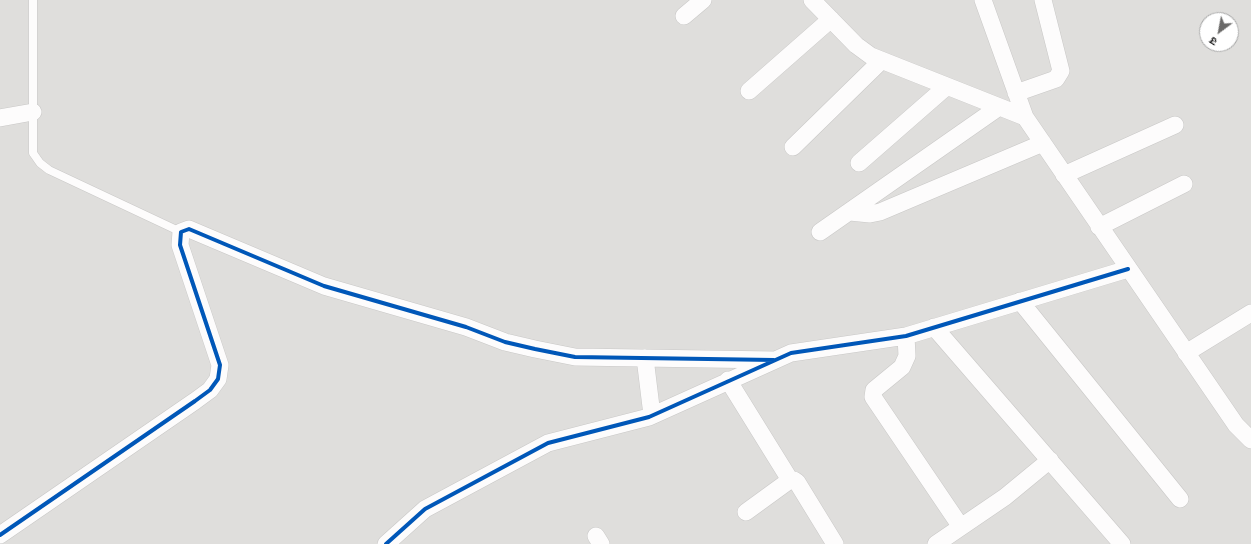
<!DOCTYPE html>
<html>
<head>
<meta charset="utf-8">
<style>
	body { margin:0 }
	#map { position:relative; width:1251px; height:544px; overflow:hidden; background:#f0eeeb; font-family:"Titillium Web","Noto Sans Devanagari",sans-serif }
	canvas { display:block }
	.north { position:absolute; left:1199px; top:12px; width:40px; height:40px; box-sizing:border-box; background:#fff; border:1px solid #a7a7a7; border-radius:50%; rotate:212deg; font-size:11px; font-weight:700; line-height:16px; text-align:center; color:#222 }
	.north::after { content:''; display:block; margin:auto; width:14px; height:18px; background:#6a6968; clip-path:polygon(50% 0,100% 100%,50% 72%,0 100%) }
</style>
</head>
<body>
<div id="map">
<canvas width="1251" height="544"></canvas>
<div class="north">उ</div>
</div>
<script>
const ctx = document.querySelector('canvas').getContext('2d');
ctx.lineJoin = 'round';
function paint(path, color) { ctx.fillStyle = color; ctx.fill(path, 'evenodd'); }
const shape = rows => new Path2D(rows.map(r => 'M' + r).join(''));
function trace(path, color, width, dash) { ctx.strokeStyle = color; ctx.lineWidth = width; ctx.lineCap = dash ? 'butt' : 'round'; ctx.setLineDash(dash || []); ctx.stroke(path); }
paint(shape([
	[0,0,1251,0,1251,544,0,544],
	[1207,20,1231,20,1231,44,1207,44]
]), '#dfdedc');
const service = shape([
	[33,0,33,153,40,163,49,170,181,232]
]);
const minor = shape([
	[812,0,856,45,871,56,1025,117],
	[983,0,1025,117,1236,425,1251,440],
	[684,16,703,0],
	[749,91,831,19],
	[1016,93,1056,79,1061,71,1043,0],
	[0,118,33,112],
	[793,147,881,61],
	[859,163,946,87],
	[1064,175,1175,125],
	[850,212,870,214,880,212,1043,143],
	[1099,227,1184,184],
	[820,232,999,107],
	[1020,301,1180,499],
	[934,327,1122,544],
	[906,336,907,356,902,367,874,390,873,397,961,527],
	[1186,353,1251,313],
	[645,358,652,415],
	[728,380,790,480],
	[746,512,790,480,794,480,797,482,835,544],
	[0,535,195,401,210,390,218,379,220,365,180,245,181,232,189,229,324,286,466,327,505,342,535,349,575,357,774,360],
	[596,536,601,544],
	[386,544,425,509,548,443,649,417,791,353,906,336,1128,269],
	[936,544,1005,497,1050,460]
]);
trace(service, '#c9c8c7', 9);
trace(minor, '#c9c8c7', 18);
trace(service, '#fdfcfc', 8);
trace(minor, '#fdfcfc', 17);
trace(shape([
	[0,535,195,401,210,390,218,379,220,365,180,245,181,232,189,229,324,286,466,327,505,342,535,349,575,357,774,360],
	[386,544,425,509,548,443,649,417,791,353,906,336,1128,269]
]), '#0057b8', 4);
</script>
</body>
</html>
